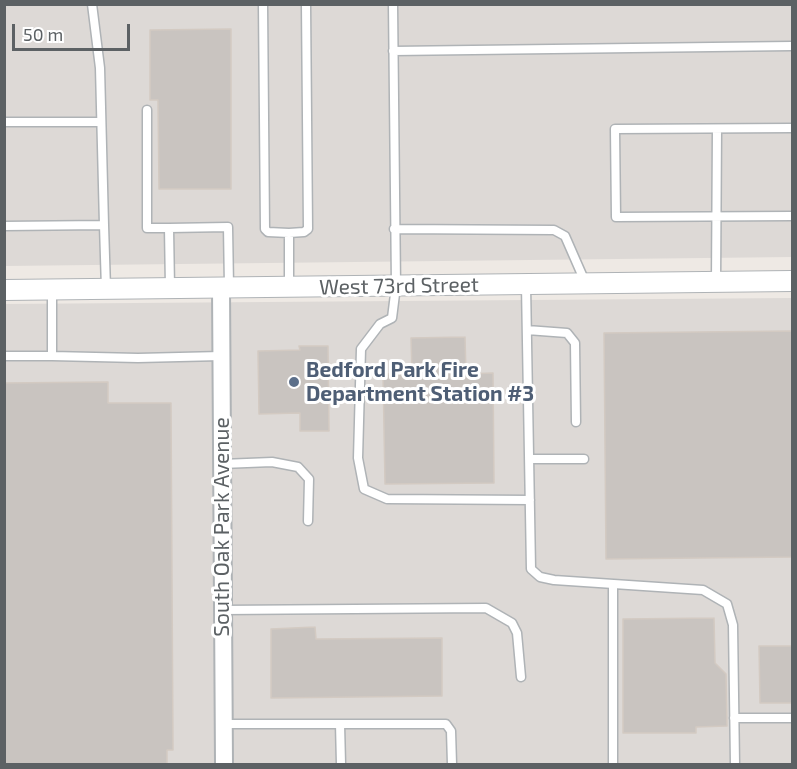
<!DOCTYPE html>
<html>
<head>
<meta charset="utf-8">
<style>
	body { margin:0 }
	#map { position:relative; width:797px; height:769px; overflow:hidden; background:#eee9e4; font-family:"Exo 2",sans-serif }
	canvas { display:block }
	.frame { position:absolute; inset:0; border:6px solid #5c6164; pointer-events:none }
	.scale { position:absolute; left:12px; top:24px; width:118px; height:27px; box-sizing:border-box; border:3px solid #5c6164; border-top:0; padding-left:8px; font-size:18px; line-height:21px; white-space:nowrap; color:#5c6164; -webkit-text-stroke:4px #fff; paint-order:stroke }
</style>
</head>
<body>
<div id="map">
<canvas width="797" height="769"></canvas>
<div class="frame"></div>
<div class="scale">50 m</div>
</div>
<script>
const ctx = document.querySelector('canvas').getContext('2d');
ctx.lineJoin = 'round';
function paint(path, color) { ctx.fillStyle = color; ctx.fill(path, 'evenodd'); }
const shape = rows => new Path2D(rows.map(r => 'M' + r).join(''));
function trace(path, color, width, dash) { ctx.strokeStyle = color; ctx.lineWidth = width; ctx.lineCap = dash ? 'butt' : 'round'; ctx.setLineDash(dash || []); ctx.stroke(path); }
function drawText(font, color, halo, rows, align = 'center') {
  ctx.font = font + ' "Exo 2",sans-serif'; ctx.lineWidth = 6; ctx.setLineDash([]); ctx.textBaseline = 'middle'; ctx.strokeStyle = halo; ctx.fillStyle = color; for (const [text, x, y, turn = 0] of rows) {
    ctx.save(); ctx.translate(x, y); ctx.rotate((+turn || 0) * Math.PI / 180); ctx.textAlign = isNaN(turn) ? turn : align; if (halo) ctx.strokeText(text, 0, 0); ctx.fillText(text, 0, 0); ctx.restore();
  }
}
paint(shape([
	[4,5,792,5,792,257,5,266],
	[792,298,792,764,5,764,4,304]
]), '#ddd9d6');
const building = shape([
	[231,29,231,189,159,189,158,100,150,100,150,30,231,29],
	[792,331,792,557,606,559,604,333,792,331],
	[465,337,466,374,493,373,494,483,385,484,383,374,412,374,411,338,465,337],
	[299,346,328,346,329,431,300,431,300,413,259,414,258,351,300,350,299,346],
	[108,382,108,403,171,403,173,750,167,750,167,765,4,765,4,383,108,382],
	[714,618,715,663,726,674,727,726,696,727,696,733,623,733,623,619,714,618],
	[315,627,316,639,442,638,442,696,271,698,271,629,315,627],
	[759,646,792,646,792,703,760,703,759,646]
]);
paint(building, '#c9c4c0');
trace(building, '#d3cac2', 1.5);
const service = shape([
	[263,4,265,229,268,232,289,233],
	[393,4,396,286,392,318,380,324,361,349,358,458,364,489,387,499,530,500],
	[393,51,792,46],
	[147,110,147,228,169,228],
	[4,122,101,122],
	[792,128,615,129,616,217,792,216],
	[104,225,106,289],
	[4,226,104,225,100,68,92,4],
	[394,229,554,230,565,236,586,284],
	[716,282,717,129],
	[526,285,531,569,540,577,554,580,703,590,727,604,733,625,735,764],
	[289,287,289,233,304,232,308,229,306,4],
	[170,288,169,228,228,227,229,287],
	[527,330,567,333,575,343,576,422],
	[4,356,52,356,52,290],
	[52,356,138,358,221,356],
	[529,459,584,459],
	[222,464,272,462,298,467,309,479,308,521],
	[222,610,486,608,512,623,517,633,521,677],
	[734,718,792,718],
	[223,724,446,724,451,731,452,764],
	[340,724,341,764],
	[613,764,613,584]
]);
const minor = shape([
	[221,288,224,764]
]);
const tertiary = shape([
	[4,290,792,281]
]);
trace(service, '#afb3b6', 11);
trace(minor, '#afb3b6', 20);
trace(tertiary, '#afb3b6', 22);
trace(service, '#fff', 8);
trace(minor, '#fff', 16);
trace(tertiary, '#fff', 20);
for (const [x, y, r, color] of [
	[294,382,6,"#5c6f8a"]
]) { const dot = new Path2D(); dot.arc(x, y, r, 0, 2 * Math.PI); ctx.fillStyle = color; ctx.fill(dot); trace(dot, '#fff', 2); }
drawText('21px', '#5c6164', '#fff', [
	["West 73rd Street",399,286,-1],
	["South Oak Park Avenue",222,527,-90]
]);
drawText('bold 21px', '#4e5e75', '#fff', [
	["Bedford Park Fire",306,370],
	["Department Station #3",306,394]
], 'left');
</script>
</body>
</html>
